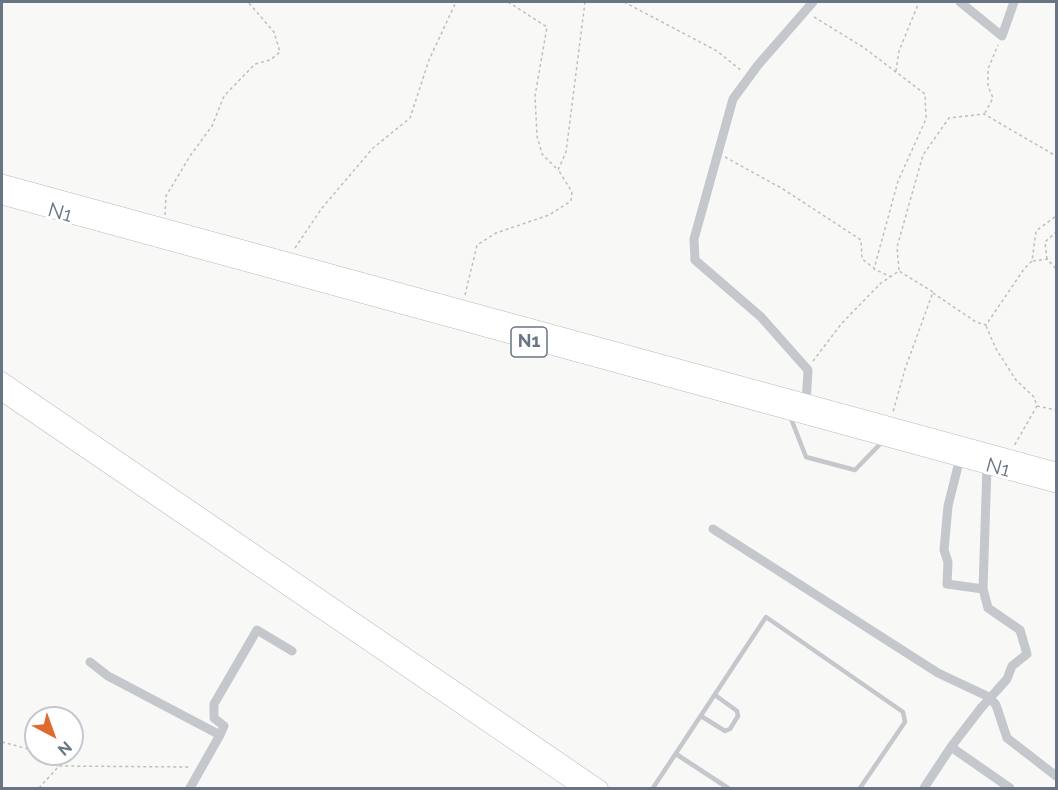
<!DOCTYPE html>
<html>
<head>
<meta charset="utf-8">
<style>
	body { margin:0 }
	#map { position:relative; width:1058px; height:790px; overflow:hidden; background:#f8f8f6; font-family:Raleway,sans-serif }
	canvas { display:block }
	.frame { position:absolute; inset:0; border:3px solid #687586; pointer-events:none }
	.north { position:absolute; left:24px; top:706px; width:60px; height:60px; box-sizing:border-box; background:#fff; border:2px solid #c3c8cf; border-radius:50%; rotate:139deg; font-size:16px; font-weight:700; line-height:24px; text-align:center; color:#687586 }
	.north::after { content:''; display:block; margin:auto; width:21px; height:27px; background:#df6a2f; clip-path:polygon(50% 0,100% 100%,50% 72%,0 100%) }
</style>
</head>
<body>
<div id="map">
<canvas width="1058" height="790"></canvas>
<div class="frame"></div>
<div class="north">N</div>
</div>
<script>
const ctx = document.querySelector('canvas').getContext('2d');
ctx.lineJoin = 'round';
const shape = rows => new Path2D(rows.map(r => 'M' + r).join(''));
function trace(path, color, width, dash) { ctx.strokeStyle = color; ctx.lineWidth = width; ctx.lineCap = dash ? 'butt' : 'round'; ctx.setLineDash(dash || []); ctx.stroke(path); }
function drawText(font, color, halo, rows, align = 'center') {
  ctx.font = font + ' Raleway,sans-serif'; ctx.lineWidth = 6; ctx.setLineDash([]); ctx.textBaseline = 'middle'; ctx.strokeStyle = halo; ctx.fillStyle = color; for (const [text, x, y, turn = 0] of rows) {
    ctx.save(); ctx.translate(x, y); ctx.rotate((+turn || 0) * Math.PI / 180); ctx.textAlign = isNaN(turn) ? turn : align; if (halo) ctx.strokeText(text, 0, 0); ctx.fillText(text, 0, 0); ctx.restore();
  }
}
const secondary = shape([
	[2,379,601,788],
	[2,394,580,788]
]);
const trunk = shape([
	[2,182,1056,470],
	[2,197,1056,485]
]);
trace(secondary, '#b8bcc2', 15);
trace(trunk, '#b7babd', 16);
trace(shape([
	[508,2,547,27,535,96,537,136,542,154,558,170,566,152,585,2],
	[624,2,717,51,742,71],
	[814,17,863,47,925,94,926,119,898,181,874,269,891,277],
	[896,71,899,51,919,2],
	[985,113,993,98,988,86,988,69,998,45],
	[725,157,783,189,861,240,862,259,874,268],
	[165,215,166,196,190,156,212,126,224,96,255,64,270,60,280,52,274,32,248,2],
	[295,248,322,208,373,148,410,118,429,60,456,2],
	[1047,259,1045,242,1056,232],
	[1033,261,1047,259,1056,269],
	[899,270,897,247,923,155,949,118,984,114,1056,156],
	[933,293,976,322,986,325,1024,269,1032,261,1036,231,1056,216],
	[465,295,477,245,496,233,549,215,571,201,572,192,559,171],
	[986,326,996,349,1016,380,1034,397,1037,406,1014,446],
	[813,361,842,323,881,283,899,271,933,292,905,369,893,412],
	[1037,406,1056,410],
	[2,742,36,751],
	[38,754,43,762,58,766],
	[39,788,59,766,189,767]
]), '#bcbec1', 1.5, [3, 3]);
trace(shape([
	[790,416,806,457,855,470,883,441],
	[701,716,725,731,730,729,738,716,737,711,715,695],
	[676,754,728,788],
	[653,788,766,617,903,712,905,722,860,788]
]), '#c4c7cb', 4.5);
trace(shape([
	[960,2,1002,36,1014,2],
	[806,404,808,370,761,317,695,260,694,239,733,99,758,65,813,2],
	[960,458,948,506,944,550,948,562,947,584,983,589],
	[987,466,983,589,988,608,1020,630,1027,654,1012,666,1007,679,999,688],
	[713,529,938,673,989,697,996,705,1007,738,1056,776],
	[90,662,108,676,220,735,190,788],
	[220,735,224,726,214,718,214,704,257,630,292,651],
	[951,747,1010,788],
	[924,788,951,747,981,708]
]), '#c4c7cb', 9);
trace(secondary, '#fff', 14);
trace(trunk, '#fff', 15);
trace(shape([
	[981,708,999,688]
]), '#c4c7cb', 9);
for (const [x, y, w] of [
	[529,342,36]
]) { const box = new Path2D(); box.roundRect(x - w / 2, y - 15, w, 30, 4.5); ctx.fillStyle = '#fff'; ctx.fill(box); trace(box, '#687586', 1.5); }
drawText('bold 18px', '#687586', null, [
	["N1",529,342]
]);
drawText('20px', '#687586', '#fff', [
	["N1",60,213,16],
	["N1",998,468,15]
]);
</script>
</body>
</html>
